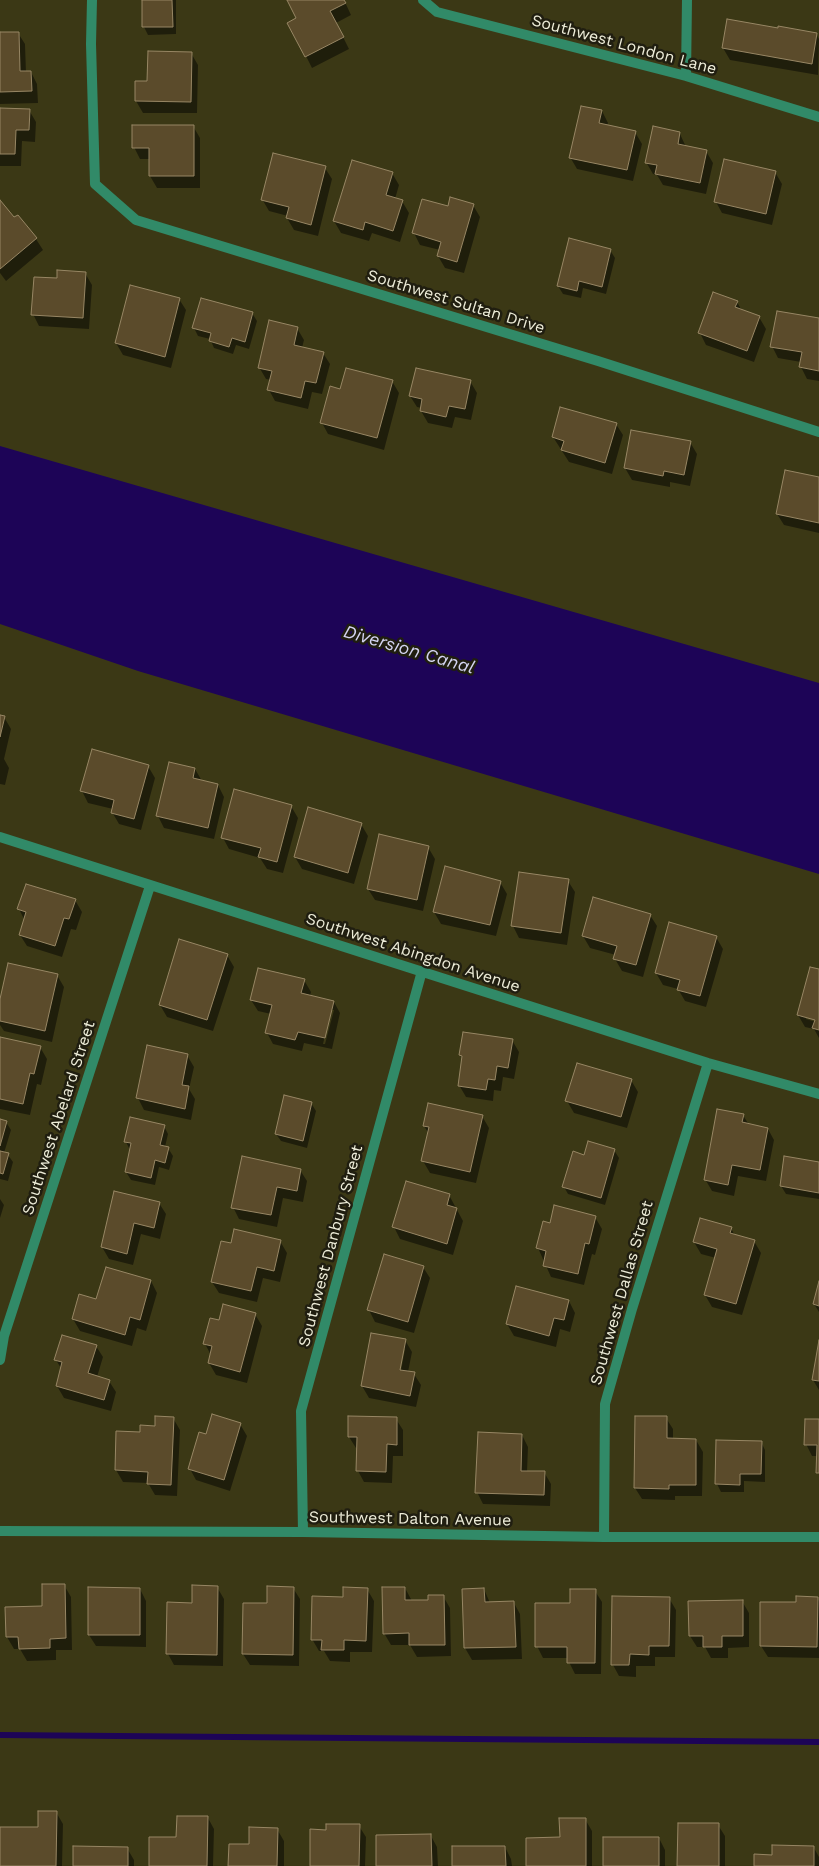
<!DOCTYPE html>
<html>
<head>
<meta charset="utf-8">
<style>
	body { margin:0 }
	canvas { display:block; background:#3b3815 }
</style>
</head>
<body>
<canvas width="819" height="1866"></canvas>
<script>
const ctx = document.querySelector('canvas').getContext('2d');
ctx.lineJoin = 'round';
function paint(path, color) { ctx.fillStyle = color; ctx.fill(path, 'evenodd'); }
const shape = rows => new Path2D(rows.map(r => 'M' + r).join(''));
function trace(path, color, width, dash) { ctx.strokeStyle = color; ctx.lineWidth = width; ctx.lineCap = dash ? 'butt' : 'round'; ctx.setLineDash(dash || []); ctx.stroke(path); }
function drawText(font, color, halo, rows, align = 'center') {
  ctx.font = font + ' "Work Sans",sans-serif'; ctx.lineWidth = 5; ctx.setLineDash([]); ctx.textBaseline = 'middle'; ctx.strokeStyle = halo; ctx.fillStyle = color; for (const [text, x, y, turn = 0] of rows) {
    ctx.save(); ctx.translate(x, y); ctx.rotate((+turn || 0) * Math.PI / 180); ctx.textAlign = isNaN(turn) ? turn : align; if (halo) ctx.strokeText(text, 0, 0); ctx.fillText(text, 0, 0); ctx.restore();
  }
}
paint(shape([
	[0,446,819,683,819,874,138,671,0,624]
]), '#1d0457');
paint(shape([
	[143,0,176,0,176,34,148,35,144,27],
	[288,0,344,0,351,15,336,23,349,49,312,68,306,56,298,19],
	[0,33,18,33,25,44,26,73,31,72,37,84,38,103,0,104],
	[816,34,819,39,818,75,730,60,723,48],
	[191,53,198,65,197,113,143,113,136,101,136,82,149,82],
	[0,109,29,110,36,122,35,142,22,141,21,166,0,166],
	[602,111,608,123,607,126,635,132,642,144,633,181,577,169,570,157],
	[193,126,200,138,200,188,157,188,150,176,150,159,140,159,134,147],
	[680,134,686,147,706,151,713,163,706,194,663,185,657,175,653,174,646,162],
	[325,168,332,179,318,236,294,230,287,218,288,216,269,211,262,199],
	[775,172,782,184,772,225,722,213,716,202],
	[392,173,399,185,395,199,402,201,409,213,400,242,372,233,369,241,341,233,334,221],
	[0,202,14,219,36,239,43,250,6,281,0,273],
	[473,205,480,217,464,273,445,268,438,256,440,250,420,245,414,233,448,208],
	[610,250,615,258,606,294,583,288,581,298,563,294,558,286],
	[85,273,92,285,89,329,39,326,33,314,58,280],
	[179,299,186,310,171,368,123,355,116,343],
	[737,302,742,311,759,317,766,329,754,362,706,345,700,333],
	[252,313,257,321,249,349,236,345,233,354,214,348,210,339,198,336,194,328],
	[819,320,819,381,807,379,801,367,801,362,778,358,772,346],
	[297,328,304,340,302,348,323,353,330,364,322,394,312,392,308,409,275,401,269,390,271,380,266,379,259,367],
	[392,381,399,393,384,450,328,434,322,423,341,390],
	[470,381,477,393,471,420,455,417,452,428,428,423,421,411,422,408,417,407,410,396],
	[616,424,623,435,612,474,569,462,553,437],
	[690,442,697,454,690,486,670,482,670,487,632,480,625,468],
	[819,478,819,533,784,525,777,514],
	[0,716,4,717,11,729,4,759,9,768,5,785,0,784],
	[148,766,155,778,141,830,119,824,112,812,113,809,88,803,82,791],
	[195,769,202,781,218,785,224,797,214,839,164,828,158,816],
	[291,806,298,818,283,873,267,869,260,858,229,849,223,838],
	[361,824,368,836,354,884,302,869,295,857],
	[428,847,435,859,423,911,375,900,368,889],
	[568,881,575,892,567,945,519,938,513,926],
	[500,882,507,894,496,936,441,924,434,912],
	[75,900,82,912,76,930,71,929,62,957,27,946,20,935,25,921,19,909],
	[650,915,657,926,643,977,622,971,615,959,616,955,590,948,583,936],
	[716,937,723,949,706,1007,685,1001,678,989,663,985,656,973],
	[227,955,234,967,213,1031,167,1017,160,1005],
	[819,970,819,1020,806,1016,806,1019,819,1023,819,1038,814,1029,805,1027,798,1015],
	[57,975,64,987,52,1042,4,1031,0,1025,0,1005],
	[304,980,311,992,310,996,334,1002,340,1013,332,1049,304,1043,302,1051,273,1044,267,1033,271,1014,258,1011,251,1000],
	[331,1010,334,1010,325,1044,323,1044],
	[0,1038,40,1047,47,1059,41,1085,37,1084,30,1115,0,1109],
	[512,1040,519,1052,514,1079,503,1077,501,1091,494,1090,493,1101,466,1097,459,1085,463,1060,460,1055],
	[187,1055,194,1067,189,1089,195,1099,191,1120,144,1110,138,1098],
	[631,1080,638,1092,627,1128,574,1113,567,1101],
	[311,1103,316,1111,307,1148,281,1141,276,1134],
	[743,1115,749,1125,768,1129,774,1140,766,1181,738,1176,734,1196,712,1191,705,1179],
	[482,1116,489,1128,476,1183,430,1173,423,1161,429,1134,424,1126],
	[0,1120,6,1122,11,1130,4,1153,8,1155,13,1162,8,1181,0,1179],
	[164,1126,168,1134,165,1147,168,1148,173,1156,169,1170,159,1167,155,1185,131,1180,126,1172,130,1150,126,1142],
	[614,1150,619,1158,605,1205,568,1194,564,1187,585,1156],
	[819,1163,819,1199,786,1194,781,1186],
	[300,1170,307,1181,303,1202,283,1198,277,1227,239,1219,233,1207],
	[449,1195,463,1221,453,1255,400,1239,394,1227],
	[0,1199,4,1205,0,1218],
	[159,1203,166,1214,160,1239,141,1234,133,1265,109,1259,102,1247],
	[595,1217,602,1229,595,1255,592,1254,584,1285,551,1277,538,1248,551,1224],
	[731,1228,735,1236,754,1241,761,1253,742,1315,712,1307,705,1295,716,1258,701,1254,694,1242],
	[280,1241,287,1253,280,1282,263,1278,257,1302,219,1293,212,1282,232,1244],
	[423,1267,430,1278,414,1333,375,1322,369,1310],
	[151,1281,157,1293,146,1331,137,1328,132,1346,80,1331,73,1319],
	[819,1286,819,1312,814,1304],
	[569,1301,575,1313,570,1332,560,1329,556,1347,514,1336,507,1324],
	[255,1314,262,1326,247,1383,216,1375,209,1363,211,1355,205,1344,220,1322],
	[405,1340,412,1352,408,1372,414,1374,421,1385,416,1407,369,1398,362,1386],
	[403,1349,405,1349,400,1376,398,1376],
	[96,1346,103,1357,97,1377,109,1381,116,1392,111,1411,64,1398,57,1386,62,1370,56,1360],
	[819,1347,819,1390,813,1380],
	[173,1418,180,1430,177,1496,155,1495,148,1483,123,1482,116,1470,141,1433,156,1427],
	[666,1418,673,1429,673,1440,696,1440,703,1452,702,1496,675,1496,675,1500,642,1499,635,1488],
	[396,1419,403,1430,403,1456,393,1456,392,1483,364,1482,358,1471,358,1448,356,1448,349,1437],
	[819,1420,819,1474,818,1456,812,1456,806,1444],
	[240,1424,247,1436,230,1491,196,1480,190,1469,207,1435],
	[522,1435,528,1447,527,1472,544,1472,551,1484,550,1506,483,1504,477,1492],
	[761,1442,765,1450,765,1482,744,1481,744,1492,721,1492,717,1484],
	[64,1585,71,1597,72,1650,56,1650,56,1660,27,1661,20,1649,14,1649,7,1637,7,1608,44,1608],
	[217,1587,224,1599,223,1666,174,1665,168,1654,193,1604],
	[293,1588,300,1599,299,1666,250,1665,243,1654,268,1604],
	[405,1588,412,1601,429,1601,443,1596,450,1608,451,1656,417,1657,410,1645,391,1645,384,1633],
	[140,1589,146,1601,146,1647,96,1646,89,1635],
	[367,1589,374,1601,372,1652,350,1652,350,1662,330,1661,324,1651,319,1651,312,1639,344,1598],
	[484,1589,490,1603,514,1603,520,1614,522,1659,472,1660,465,1648,463,1590],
	[595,1591,602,1602,601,1674,575,1674,569,1662,569,1658,543,1658,537,1646],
	[669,1598,676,1610,675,1657,655,1657,655,1666,636,1666,636,1677,619,1676,613,1665],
	[817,1598,819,1601,819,1658,768,1657,761,1646,797,1604],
	[742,1601,749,1613,749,1647,728,1648,728,1658,711,1658,705,1647,697,1647,690,1636],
	[56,1812,63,1824,62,1866,0,1866,0,1828,39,1828],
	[208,1818,214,1829,213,1866,150,1866,178,1838],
	[585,1819,592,1831,592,1866,527,1866],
	[718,1825,725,1836,725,1866,679,1866],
	[359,1826,366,1837,365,1866,311,1866],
	[277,1829,284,1841,284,1866,229,1866,250,1845],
	[431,1836,437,1847,438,1866,377,1866],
	[659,1838,665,1850,665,1866,604,1866],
	[505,1847,511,1859,512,1866,453,1866],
	[127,1848,134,1860,134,1866,74,1866],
	[814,1848,819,1857,819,1866,755,1866,773,1856]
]), '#0007');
trace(shape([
	[0,1735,819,1742]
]), '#1d0457', 6);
const building = shape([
	[142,0,172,0,173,27,142,27,142,0],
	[287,0,344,0,346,3,330,11,344,37,305,57,287,23,296,18,287,0],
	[727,19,778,28,778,26,817,33,812,64,722,48,727,19],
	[0,32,19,32,20,71,31,71,32,91,0,92,0,32],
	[148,51,192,52,191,102,135,101,135,81,147,81,148,51],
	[581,106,602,110,599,123,636,131,627,170,569,158,581,106],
	[0,108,30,109,29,130,16,130,15,154,0,154,0,108],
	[132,125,194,125,194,176,149,176,149,148,132,148,132,125],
	[653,126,680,132,678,144,707,150,700,183,655,174,657,165,645,163,653,126],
	[273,153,326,166,311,225,286,218,289,207,261,200,273,153],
	[724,159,776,171,766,214,714,202,724,159],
	[352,160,393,172,386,195,403,200,393,231,365,222,363,230,333,221,352,160],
	[450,197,474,204,457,262,437,256,441,242,412,233,422,199,448,206,450,197],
	[0,200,14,217,18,215,37,238,0,269,0,200],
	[569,238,611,249,602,287,579,281,577,291,557,286,569,238],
	[57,270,86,272,83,318,31,315,34,277,57,278,57,270],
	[130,285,180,298,165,357,115,343,130,285],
	[713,292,738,301,735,307,760,316,747,351,698,333,713,292],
	[201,298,253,312,245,342,232,338,229,347,209,341,211,333,192,328,201,298],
	[777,311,819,318,819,371,799,367,802,352,770,347,777,311],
	[269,320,298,327,294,345,324,352,316,383,305,381,301,398,267,390,272,371,258,368,269,320],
	[346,368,393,380,377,438,320,423,330,386,340,389,346,368],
	[416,368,471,380,465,409,449,406,446,417,420,411,422,399,409,396,416,368],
	[560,407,617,423,605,463,561,450,564,441,552,437,560,407],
	[631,430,691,441,684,475,664,471,663,476,624,468,631,430],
	[785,470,819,477,819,523,776,514,785,470],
	[0,715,5,716,0,737,0,715],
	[92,749,149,765,134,819,111,813,114,800,80,791,92,749],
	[169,762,195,768,193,778,218,784,208,828,156,816,169,762],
	[234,789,292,805,277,862,258,857,261,848,221,838,234,789],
	[308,807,362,823,348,873,294,857,308,807],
	[379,834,429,846,417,900,367,889,379,834],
	[445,866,501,881,490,925,433,912,445,866],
	[519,872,569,879,561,933,511,926,519,872],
	[26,884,76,899,69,919,64,918,55,946,19,935,26,912,17,909,26,884],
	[593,897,651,914,636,965,613,959,617,946,582,936,593,897],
	[669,922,717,936,700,996,677,990,680,980,655,973,669,922],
	[179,939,228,954,207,1020,159,1005,179,939],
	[8,963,58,974,45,1031,0,1021,0,999,8,963],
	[810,967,819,969,819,1030,812,1028,815,1020,797,1015,810,967],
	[258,968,305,979,301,993,334,1001,325,1038,298,1032,295,1040,265,1033,272,1005,250,1000,258,968],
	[463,1032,513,1039,508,1068,497,1066,495,1080,488,1079,486,1090,458,1086,462,1056,459,1055,463,1032],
	[0,1037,41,1046,34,1074,30,1073,23,1104,0,1099,0,1037],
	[147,1045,188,1054,182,1085,189,1086,185,1109,136,1098,147,1045],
	[577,1063,632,1079,621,1117,565,1101,577,1063],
	[284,1095,312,1102,303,1141,275,1134,284,1095],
	[428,1103,483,1115,470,1172,421,1161,429,1127,423,1126,428,1103],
	[717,1109,744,1114,742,1122,768,1128,760,1170,732,1165,728,1185,704,1180,717,1109],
	[130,1117,165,1125,160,1145,169,1147,165,1163,155,1160,151,1178,125,1172,131,1143,124,1142,130,1117],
	[0,1119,7,1121,0,1146,0,1119],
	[588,1141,615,1149,601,1198,562,1187,573,1151,584,1155,588,1141],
	[0,1151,9,1153,3,1174,0,1173,0,1151],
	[242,1156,301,1169,297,1191,277,1187,271,1215,231,1208,242,1156],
	[784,1156,819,1162,819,1193,780,1186,784,1156],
	[406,1181,450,1194,447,1205,457,1208,447,1244,392,1227,406,1181],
	[114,1191,160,1202,154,1228,134,1223,127,1254,101,1247,114,1191],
	[554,1205,596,1216,589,1244,585,1243,578,1274,543,1266,546,1251,536,1248,543,1221,550,1223,554,1205],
	[700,1218,732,1227,730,1233,755,1240,736,1304,704,1295,717,1249,693,1242,700,1218],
	[234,1229,281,1240,274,1271,257,1267,251,1291,211,1282,221,1241,231,1243,234,1229],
	[384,1254,424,1266,408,1322,367,1310,384,1254],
	[106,1267,151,1280,140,1320,130,1317,125,1335,72,1319,79,1294,96,1299,106,1267],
	[819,1281,819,1306,813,1304,819,1281],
	[516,1286,569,1300,564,1320,554,1318,549,1336,506,1324,516,1286],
	[223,1304,256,1313,240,1372,208,1363,212,1346,203,1344,210,1318,219,1320,223,1304],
	[371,1333,406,1339,400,1370,415,1372,410,1396,361,1386,371,1333],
	[62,1335,97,1345,88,1373,110,1380,104,1400,56,1386,62,1362,54,1360,62,1335],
	[819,1340,819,1381,812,1380,819,1340],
	[212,1414,241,1423,224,1480,188,1469,199,1432,206,1434,212,1414],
	[155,1416,174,1417,171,1485,147,1484,148,1472,115,1470,116,1431,140,1432,140,1425,155,1426,155,1416],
	[348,1416,397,1417,397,1445,387,1444,386,1472,356,1471,357,1437,348,1437,348,1416],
	[635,1416,667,1416,667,1438,696,1439,696,1485,669,1485,669,1489,634,1488,635,1416],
	[805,1419,819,1419,819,1473,816,1473,817,1445,804,1445,805,1419],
	[478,1432,522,1434,521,1471,545,1471,544,1495,475,1493,478,1432],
	[716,1440,762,1441,761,1474,740,1474,740,1485,715,1484,716,1440],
	[42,1584,65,1584,66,1638,50,1639,50,1648,19,1649,18,1637,6,1637,5,1607,42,1606,42,1584],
	[192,1585,218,1586,217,1655,166,1654,167,1602,192,1603,192,1585],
	[267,1586,294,1587,293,1655,242,1654,243,1603,267,1603,267,1586],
	[88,1587,140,1588,140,1635,88,1635,88,1587],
	[343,1587,368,1588,366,1641,344,1640,344,1650,321,1650,322,1640,311,1640,312,1596,343,1597,343,1587],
	[382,1587,405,1587,405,1600,428,1600,428,1595,444,1595,445,1645,409,1645,409,1633,383,1634,382,1587],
	[484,1588,485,1602,514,1601,516,1647,464,1648,462,1589,484,1588],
	[570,1589,596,1589,595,1663,567,1663,567,1647,535,1647,535,1603,570,1603,570,1589],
	[612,1596,670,1597,669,1646,649,1646,649,1655,630,1654,629,1665,611,1665,612,1596],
	[796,1596,818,1597,817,1647,760,1646,760,1602,796,1602,796,1596],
	[743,1600,743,1636,722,1636,722,1647,703,1647,703,1636,689,1636,688,1601,743,1600],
	[38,1811,57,1811,56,1866,0,1866,0,1827,38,1827,38,1811],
	[177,1816,208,1816,207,1866,149,1866,149,1837,176,1837,177,1816],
	[559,1818,586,1818,586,1866,526,1866,526,1838,560,1837,559,1818],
	[678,1823,719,1823,719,1866,677,1866,678,1823],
	[326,1824,360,1824,359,1866,310,1866,310,1829,326,1830,326,1824],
	[249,1827,278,1828,277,1866,228,1866,229,1844,249,1844,249,1827],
	[431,1834,432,1866,376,1866,376,1835,431,1834],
	[603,1837,659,1837,659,1866,603,1866,603,1837],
	[772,1845,814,1846,814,1866,754,1866,754,1854,772,1855,772,1845],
	[73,1846,128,1847,128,1866,73,1866,73,1846],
	[452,1846,505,1846,506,1866,452,1866,452,1846]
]);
paint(building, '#5b4b2b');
trace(building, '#978664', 1);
trace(shape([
	[92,0,91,44,95,184,136,220,598,361,819,432],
	[423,0,437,12,686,76,819,117],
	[686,76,687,0],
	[0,837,708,1063,819,1094],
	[0,1360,4,1336,150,886],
	[0,1531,303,1532,604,1537,819,1537],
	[303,1532,301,1411,422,971],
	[604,1537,605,1404,632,1309,708,1063]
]), '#318a68', 10);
drawText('16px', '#edecd8', '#201e10', [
	["Southwest London Lane",624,45,15],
	["Southwest Sultan Drive",456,302,17],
	["Southwest Abingdon Avenue",413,953,18],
	["Southwest Abelard Street",59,1118,-72],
	["Southwest Danbury Street",331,1246,-75],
	["Southwest Dallas Street",622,1293,-74],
	["Southwest Dalton Avenue",410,1519,1]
]);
drawText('italic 18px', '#d4d4f1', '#201e10', [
	["Diversion Canal",409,650,16]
]);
</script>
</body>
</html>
